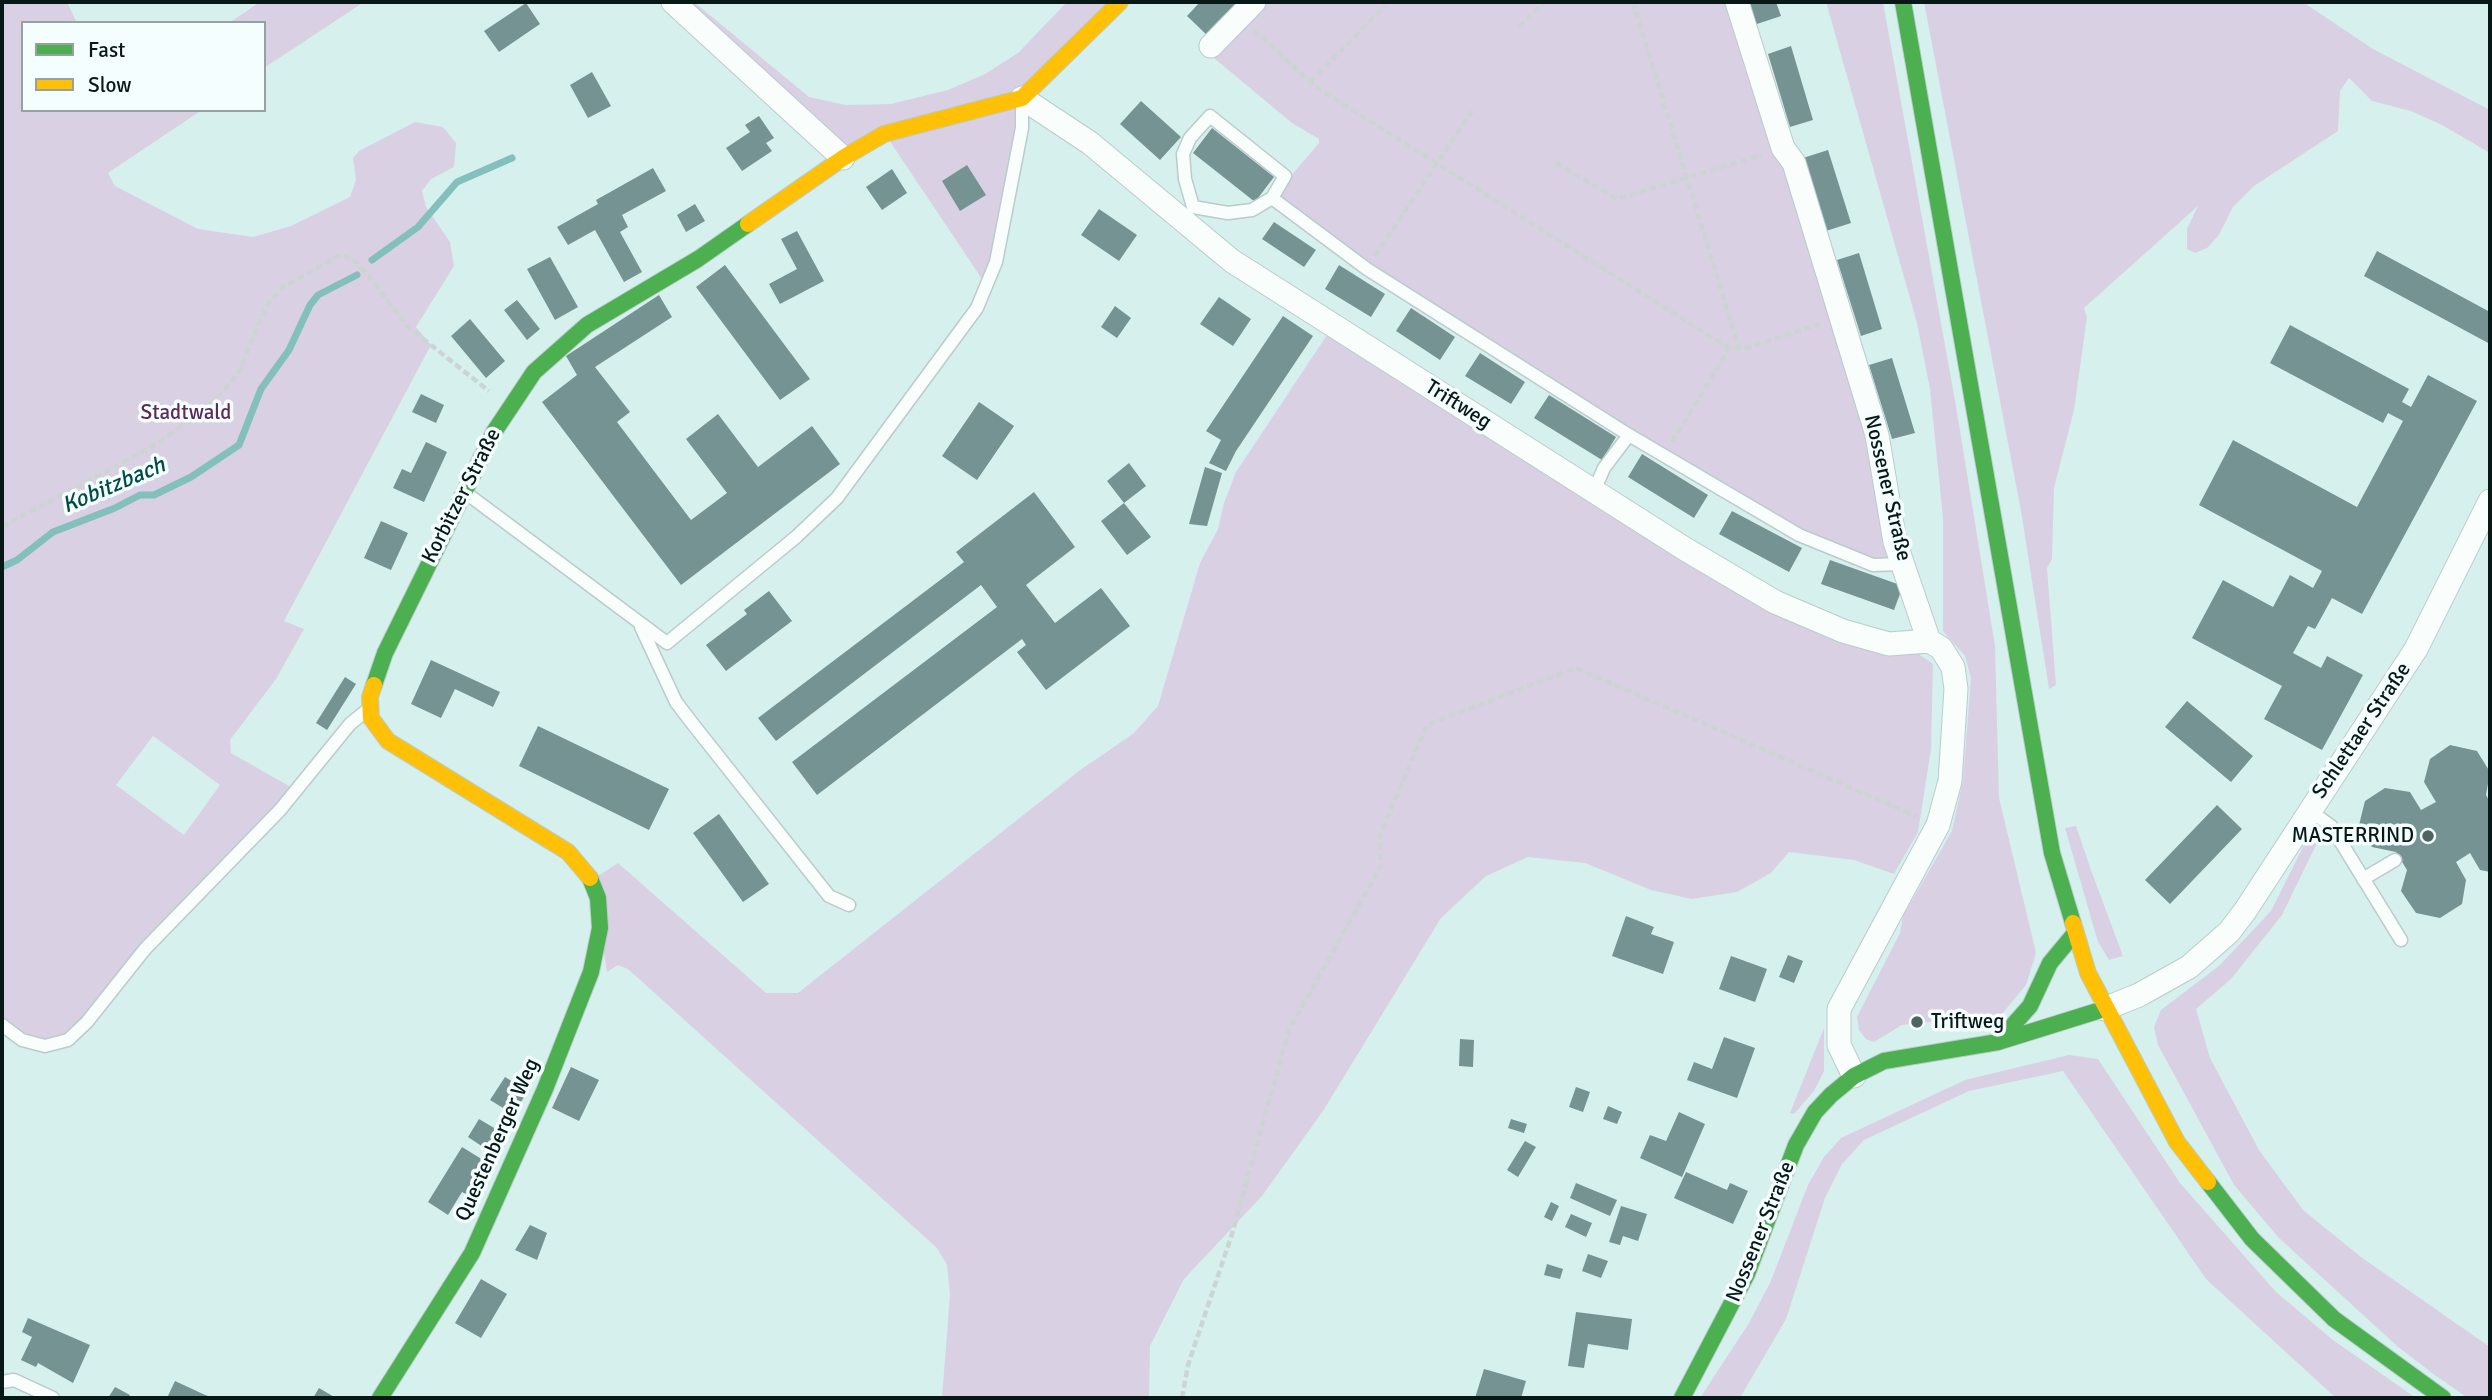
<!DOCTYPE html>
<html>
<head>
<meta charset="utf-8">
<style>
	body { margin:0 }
	#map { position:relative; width:2492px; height:1400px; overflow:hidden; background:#d6f0ee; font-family:Signika,sans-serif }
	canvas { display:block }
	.frame { position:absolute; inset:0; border:4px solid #071817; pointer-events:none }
	.legend { position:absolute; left:21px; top:21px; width:245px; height:91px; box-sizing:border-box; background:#f5fefe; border:2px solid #96a2a2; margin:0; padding:9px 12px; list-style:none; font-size:21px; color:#071817 }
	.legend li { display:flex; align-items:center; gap:14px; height:35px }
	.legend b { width:35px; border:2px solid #96a2a2 }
</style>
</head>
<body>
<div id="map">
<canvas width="2492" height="1400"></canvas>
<div class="frame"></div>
<ul class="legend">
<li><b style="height:9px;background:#4caf50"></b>Fast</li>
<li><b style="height:9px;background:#ffc107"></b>Slow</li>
</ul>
</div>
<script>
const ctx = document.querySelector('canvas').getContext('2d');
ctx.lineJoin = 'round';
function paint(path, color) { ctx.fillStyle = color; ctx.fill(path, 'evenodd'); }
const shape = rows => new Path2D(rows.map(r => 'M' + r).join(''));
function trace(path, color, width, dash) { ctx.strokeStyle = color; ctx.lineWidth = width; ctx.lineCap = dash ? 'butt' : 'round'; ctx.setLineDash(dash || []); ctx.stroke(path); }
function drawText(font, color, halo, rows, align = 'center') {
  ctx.font = font + ' Signika,sans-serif'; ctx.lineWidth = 7; ctx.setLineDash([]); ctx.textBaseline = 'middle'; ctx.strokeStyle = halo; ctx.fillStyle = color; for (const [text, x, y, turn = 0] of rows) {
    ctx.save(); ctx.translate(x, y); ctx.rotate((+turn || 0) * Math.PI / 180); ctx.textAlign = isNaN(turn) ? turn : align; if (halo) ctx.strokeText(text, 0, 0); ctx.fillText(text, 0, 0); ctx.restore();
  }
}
paint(shape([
	[2,2,67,2,77,23,23,23,23,110,202,110,108,173,115,186,198,229,253,237,291,226,350,197,356,180,353,158,359,151,415,122,443,127,456,143,454,167,431,179,422,191,426,207,450,242,454,266,416,327,431,345,284,621,304,629,276,679,230,740,231,753,296,790,196,896,87,1022,45,1046,2,1025],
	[153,736,220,785,184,835,116,785],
	[260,2,364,2,264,68,264,23,229,23],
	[673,2,694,2,809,97,846,105,891,104,948,90,985,74,1018,53,1067,2,1118,2,1022,98,988,288,885,134,843,158],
	[1254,2,1737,2,1903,564,1873,565,1823,546,1367,269,1272,198,1319,143,1319,139,1292,123,1208,53],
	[1826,2,1883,2,1956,406,1995,646,1999,798,2036,953,2026,985,2002,1014,1902,1025,1874,1042,1866,1039,1859,1030,1857,1017,1900,933,1903,916,1952,831,1963,780,1971,678,1965,656,1943,631,1943,518,1930,389,1917,323],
	[1924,2,2303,2,2373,49,2490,110,2490,153,2442,125,2411,111,2372,101,2349,78,2340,91,2338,131,2254,186,2233,207,2219,235,2207,248,2195,253,2187,249,2187,229,2198,206,2084,308,2087,317,2074,410,2054,488,2052,559,2047,568,2056,685,2049,689,2021,511],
	[1333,326,1843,631,1929,641,1920,655,1933,664,1931,749,1918,832,1894,874,1854,860,1789,852,1771,873,1737,892,1692,899,1651,890,1585,863,1528,857,1486,876,1441,918,1323,1111,1262,1196,1184,1279,1150,1346,1149,1398,942,1398,950,1295,947,1265,937,1248,628,969,618,965,607,972,592,880,618,863,766,993,798,993,1079,771,1134,733,1158,706,1200,563,1218,529,1224,503,1236,472],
	[2076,826,2091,870,2123,956,2109,960,2098,942,2065,828],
	[2308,837,2320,837,2282,915,2231,979,2196,1009,2210,1058,2259,1150,2303,1210,2361,1257,2490,1347,2490,1398,2468,1398,2436,1376,2397,1346,2279,1238,2234,1185,2158,1045,2154,1027,2161,1010,2219,966,2271,911],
	[1824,1028,1824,1071,1814,1091,1794,1114,1790,1113],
	[2069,1055,2098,1059,2180,1183,2276,1292,2333,1340,2416,1398,2336,1398,2206,1279,2063,1071,1969,1091,1864,1140,1842,1164,1825,1198,1786,1319,1740,1398,1700,1398,1749,1323,1770,1283,1808,1185,1824,1157,1841,1138,1965,1080]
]), '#dad0e3');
trace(shape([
	[372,260,418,227,457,182,512,158],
	[2,567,17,560,53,532,115,508,140,495,154,495,191,477,239,445,261,389,289,350,310,305,318,295,357,275]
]), '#83c0bd', 7);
paint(shape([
	[1200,2,1244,2,1209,37,1187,16],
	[1747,2,1776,2,1781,16,1754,25],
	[526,3,540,24,499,52,484,31],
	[1791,46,1813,120,1790,127,1768,54],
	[592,72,611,106,588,118,570,85],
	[1141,101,1181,137,1160,160,1120,124],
	[759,116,774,138,766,143,772,151,742,171,726,148,750,132,745,125],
	[1212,128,1274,177,1255,202,1193,153],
	[1828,150,1851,223,1826,231,1803,158],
	[967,165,986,195,960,211,942,181],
	[653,168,666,191,622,215,628,227,620,232,642,272,624,282,595,230,568,245,557,227,598,204,596,200],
	[892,169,907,193,882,210,866,187],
	[695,204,705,221,686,232,677,215],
	[1099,209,1137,235,1119,261,1081,235],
	[1274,222,1316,250,1304,267,1262,239],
	[797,231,824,281,780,304,769,284,797,269,781,239],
	[2377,251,2490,312,2490,344,2364,276],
	[1859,253,1882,329,1861,336,1837,260],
	[550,257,578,307,555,320,527,269],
	[725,265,810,379,780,400,696,287],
	[1339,265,1385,294,1371,317,1325,289],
	[659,295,672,317,595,367,630,412,617,422,691,520,727,493,686,439,718,414,758,467,812,426,840,464,681,585,542,402,577,375,566,356],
	[1219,297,1251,319,1233,346,1200,324],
	[517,300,540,329,527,340,504,310],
	[1115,306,1131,318,1117,338,1101,327],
	[1411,308,1455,337,1440,360,1396,331],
	[1283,316,1313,336,1236,451,1226,471,1209,463,1221,440,1206,431],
	[470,319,505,361,486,378,451,336],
	[2290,325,2409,389,2402,402,2411,407,2428,375,2477,401,2362,614,2332,598,2315,629,2308,626,2293,653,2321,668,2327,656,2363,675,2322,750,2264,719,2282,686,2192,638,2223,580,2273,607,2290,575,2313,588,2322,571,2199,505,2233,440,2357,507,2403,421,2388,413,2383,423,2270,363],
	[1480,353,1525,382,1511,404,1465,376],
	[1892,358,1915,433,1892,439,1869,365],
	[421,394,444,405,436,423,412,412],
	[1549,395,1616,437,1602,460,1534,418],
	[979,402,1014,426,977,480,942,456],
	[426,442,447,452,424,502,393,488,402,469,411,473],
	[1642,454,1708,495,1694,518,1628,477],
	[1129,463,1146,486,1124,503,1151,537,1127,555,1101,521,1124,503,1107,481],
	[1205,467,1222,473,1207,526,1189,524],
	[1034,492,1075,547,1026,585,1055,623,1101,588,1130,626,1046,690,1017,652,1026,645,1022,639,817,795,792,762,997,607,981,585,776,741,758,718,964,562,956,552],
	[1732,511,1802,548,1789,572,1719,534],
	[381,521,408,533,391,570,364,558],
	[1830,560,1903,586,1894,610,1821,584],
	[769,591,792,621,726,671,706,645,747,614,744,610],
	[431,660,500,692,493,707,455,689,441,718,411,704],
	[345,677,356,684,327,730,316,723],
	[2187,701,2253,756,2231,782,2165,727],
	[538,726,669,789,649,830,519,766],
	[2450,745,2477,751,2490,772,2486,795,2490,802,2490,872,2480,870,2470,853,2456,862,2466,880,2462,904,2440,918,2416,913,2401,891,2407,870,2396,852,2372,847,2359,825,2365,801,2385,788,2410,792,2421,810,2436,802,2424,782,2430,759],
	[2217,805,2242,829,2170,904,2145,880],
	[719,814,769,884,743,902,693,833],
	[1626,916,1654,927,1651,934,1674,942,1663,974,1612,956],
	[1788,955,1803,961,1794,983,1779,977],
	[1731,956,1767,969,1755,1002,1719,989],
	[1724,1037,1755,1048,1737,1098,1687,1080,1694,1062,1712,1069],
	[1460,1039,1474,1040,1473,1067,1459,1066],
	[571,1067,599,1080,579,1121,552,1108],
	[505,1077,528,1091,513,1114,490,1100],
	[1576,1087,1590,1092,1583,1112,1569,1107],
	[1608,1106,1622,1112,1617,1124,1603,1119],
	[1679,1112,1705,1124,1682,1177,1640,1158,1650,1135,1666,1141],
	[479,1119,501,1132,489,1151,468,1137],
	[1511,1119,1527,1124,1524,1133,1508,1128],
	[1525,1141,1536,1147,1518,1177,1507,1170],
	[462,1147,488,1163,468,1195,462,1192,448,1215,428,1202],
	[1686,1172,1727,1190,1730,1183,1748,1191,1733,1224,1674,1198],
	[1576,1183,1617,1200,1610,1216,1570,1198],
	[1551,1202,1559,1206,1552,1221,1544,1217],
	[1621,1206,1647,1214,1638,1241,1623,1236,1620,1245,1609,1242],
	[1571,1214,1592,1223,1586,1237,1565,1227],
	[530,1225,547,1233,537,1260,515,1250],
	[1588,1254,1608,1261,1601,1278,1582,1271],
	[1547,1264,1563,1269,1560,1279,1544,1275],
	[481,1279,507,1294,481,1338,455,1323],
	[1576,1312,1632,1319,1628,1350,1588,1344,1584,1368,1568,1366],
	[28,1318,90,1345,73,1383,38,1363,36,1367,21,1360,32,1337,22,1332],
	[1484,1369,1526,1381,1521,1398,1475,1398],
	[175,1381,203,1394,213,1398,167,1398],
	[115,1387,130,1395,128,1398,108,1398],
	[319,1388,336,1398,313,1398]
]), '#759392');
const lane = shape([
	[1210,116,1285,176,1272,198,1252,210,1228,213,1193,207,1185,179,1183,154,1190,138,1210,116],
	[1272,198,1367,269,1629,435,1799,535,1873,565,1903,564],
	[1594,491,1604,468,1629,435],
	[466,493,667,643,796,537,837,498,977,308,996,262,1022,128,1022,101],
	[641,627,676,702,692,723,829,896,849,905],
	[2309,810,2331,826,2401,940],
	[2363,879,2395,860],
	[2,1025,22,1040,45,1046,68,1040,87,1022,145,949,280,810,350,724,366,711],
	[2,1382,14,1380,53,1398]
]);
const street = shape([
	[673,2,843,158],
	[1737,2,1783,148,1794,163,1877,435,1895,542,1929,641,1941,648,1953,667,1956,689,1950,781,1938,825,1839,1009,1839,1045,1854,1076],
	[1211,46,1254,2],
	[1022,98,1090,143,1232,261,1685,549,1775,602,1843,631,1889,644,1929,641],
	[2104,1009,2139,995,2189,967,2229,932,2245,911,2416,649,2490,501]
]);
const fast = shape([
	[1903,2,2052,853,2073,923],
	[374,685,385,653,494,432,534,372,587,325,698,259,748,224],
	[1998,1042,2030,1006,2050,963,2075,933],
	[2208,1182,2252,1239,2334,1319,2443,1398],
	[380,1398,472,1253,545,1089,591,972,600,928,598,898,590,878],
	[1682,1398,1747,1274,1796,1145,1815,1112,1831,1095,1854,1076,1884,1061,1998,1042,2104,1009]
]);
const slow = shape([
	[748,224,843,158,884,134,1022,98,1120,2],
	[374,685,370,697,371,718,388,741,568,852,590,878],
	[2073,923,2088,973,2177,1142,2208,1182]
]);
trace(lane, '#b9cccb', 15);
trace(street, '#b9cccb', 25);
trace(fast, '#b9cccb', 18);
trace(slow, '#b9cccb', 18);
trace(shape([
	[1633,2,1739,348],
	[1519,27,1545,2],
	[1254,30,1316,87,1724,345,1734,349,1750,347,1820,324],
	[1310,82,1389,2],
	[1556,163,1617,199,1762,155],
	[1375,256,1472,111],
	[1672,442,1730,347],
	[2,527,150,448,205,410,238,374,267,305,283,287,340,255,353,259,370,278,408,327,489,391],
	[1182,1398,1188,1365,1232,1234,1289,1030,1381,866,1380,835,1427,725,1576,668,1918,817]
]), '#cdd5d4', 4.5, [7, 3.5]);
trace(lane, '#f9fdfc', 12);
trace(street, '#f9fdfc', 23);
trace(fast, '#4caf50', 16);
trace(slow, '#ffc107', 16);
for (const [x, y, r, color] of [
	[2428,836,7,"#4f6462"],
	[1917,1022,7,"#4f6462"]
]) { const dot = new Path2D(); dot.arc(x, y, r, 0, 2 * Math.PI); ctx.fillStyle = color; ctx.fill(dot); trace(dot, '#f5fefe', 2.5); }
drawText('21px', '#071817', '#f5fefe', [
	["Triftweg",1458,405,32],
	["Nossener Straße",1887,488,77],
	["Korbitzer Straße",462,496,-63],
	["Schlettaer Straße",2362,731,-56],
	["Questenberger Weg",498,1140,-66],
	["Nossener Straße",1761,1232,-68]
]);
drawText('21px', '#5e295d', '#f5fefe', [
	["Stadtwald",186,413]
]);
drawText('21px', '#071817', '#f5fefe', [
	["MASTERRIND",2414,836],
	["Triftweg",1931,1022,"left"]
], 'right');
drawText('italic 23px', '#004b48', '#f5fefe', [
	["Kobitzbach",114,486,-23]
]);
</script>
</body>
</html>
